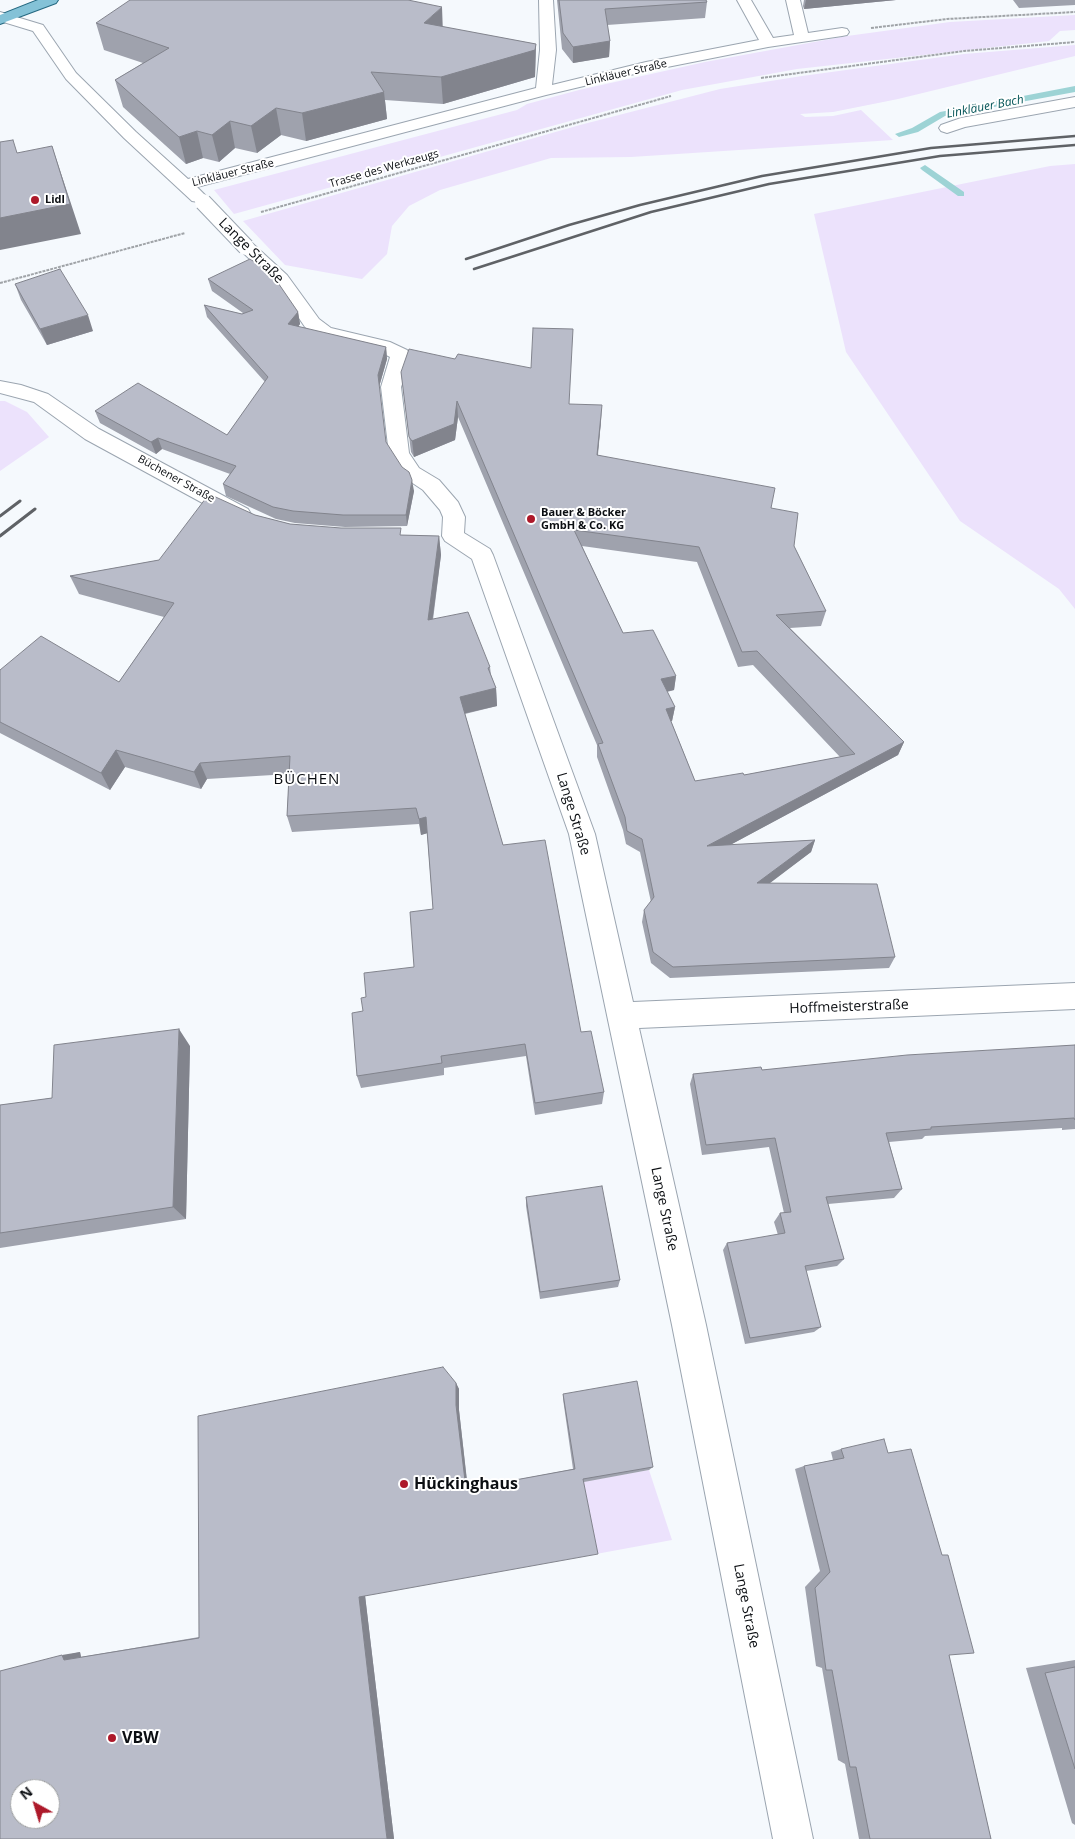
<!DOCTYPE html>
<html>
<head>
<meta charset="utf-8">
<style>
	body { margin:0 }
	#map { position:relative; width:1075px; height:1839px; overflow:hidden; background:#f5f9fd; font-family:"Open Sans",sans-serif }
	canvas { display:block }
	.north { position:absolute; left:10px; top:1779px; width:50px; height:50px; box-sizing:border-box; background:#fff; border:1px solid #9d9fa0; border-radius:50%; rotate:321deg; font-size:14px; font-weight:700; line-height:20px; text-align:center; color:#0b0e12 }
	.north::after { content:''; display:block; margin:auto; width:18px; height:22px; background:#ad192a; clip-path:polygon(50% 0,100% 100%,50% 72%,0 100%) }
</style>
</head>
<body>
<div id="map">
<canvas width="1075" height="1839"></canvas>
<div class="north">N</div>
</div>
<script>
const ctx = document.querySelector('canvas').getContext('2d');
ctx.lineJoin = 'round';
function paint(path, color) { ctx.fillStyle = color; ctx.fill(path, 'evenodd'); }
const shape = rows => new Path2D(rows.map(r => 'M' + r).join(''));
function trace(path, color, width, dash) { ctx.strokeStyle = color; ctx.lineWidth = width; ctx.lineCap = dash ? 'butt' : 'round'; ctx.setLineDash(dash || []); ctx.stroke(path); }
function drawText(font, color, halo, rows, align = 'center') {
  ctx.font = font + ' "Open Sans",sans-serif'; ctx.lineWidth = 4; ctx.setLineDash([]); ctx.textBaseline = 'middle'; ctx.strokeStyle = halo; ctx.fillStyle = color; for (const [text, x, y, turn = 0] of rows) {
    ctx.save(); ctx.translate(x, y); ctx.rotate((+turn || 0) * Math.PI / 180); ctx.textAlign = isNaN(turn) ? turn : align; if (halo) ctx.strokeText(text, 0, 0); ctx.fillText(text, 0, 0); ctx.restore();
  }
}
paint(shape([
	[1075,15,1075,30,1060,31,1049,41,797,69,682,90,234,214,214,190,517,110,527,104,579,90,705,62,847,36,950,22],
	[1075,45,1075,56,898,99,833,112,800,114,805,117,833,116,861,110,893,140,631,157,551,158,440,190,409,206,392,226,387,254,362,279,285,265,243,221,580,125,720,89,802,76,964,54],
	[1075,164,1075,609,1059,589,960,521,846,352,814,214,1050,166],
	[0,401,5,401,27,412,49,437,0,471],
	[649,1470,672,1540,596,1554,576,1483]
]), '#ece2fc');
paint(shape([
	[1075,86,1075,92,945,116,918,132,899,137,895,134,912,128,940,112,1075,86],
	[925,165,964,192,964,196,958,196,922,170,920,168,925,165]
]), '#9dd3d5');
const minor = shape([
	[539,0,553,0,556,50,552,85,646,62,759,40,737,0,751,0,773,38,794,35,786,0,800,0,808,33,842,28,847,29,849,32,847,35,842,36,768,47,647,71,546,95,197,187,207,197,204,201,198,202,192,201,124,138,66,79,33,31,0,21,0,12,43,25,76,73,136,132,188,179,536,88,540,50,539,0],
	[1075,97,1075,107,965,127,947,133,941,131,939,128,941,125,961,118,1075,97],
	[246,242,252,243,287,275,319,319,331,328,390,342,407,350,410,354,409,364,401,387,409,453,419,468,439,480,458,502,465,517,464,533,490,549,493,555,595,834,633,1002,1075,983,1075,1009,639,1028,706,1325,813,1839,773,1839,672,1325,569,834,472,559,445,541,442,536,443,517,440,510,423,490,405,478,389,454,381,387,390,357,377,350,317,336,305,327,275,283,237,247,240,243,246,242],
	[0,381,21,385,48,394,99,429,248,509,251,514,248,519,240,521,232,519,85,439,34,402,0,393,0,381]
]);
const major = shape([
	[38,0,58,0,56,3,0,24,0,15,38,0]
]);
trace(minor, '#9ba5b0', 2);
trace(major, '#246880', 2);
trace(shape([
	[871,28,947,19,1075,12],
	[761,78,964,51,1075,42],
	[261,212,671,96],
	[0,283,185,233]
]), '#a0a4a8', 2, [3, 1]);
paint(minor, '#fff');
paint(major, '#84c2d7');
trace(shape([
	[466,259,569,225,640,205,762,176,931,148,1075,136],
	[474,269,651,212,769,184,940,156,1075,145]
]), '#5f6266', 2.5);
trace(shape([
	[0,516,20,501],
	[0,536,35,509]
]), '#5f6266', 3);
const minorBridge = shape([
	[203,202,246,247]
]);
trace(minorBridge, '#9ba5b0', 18, []);
trace(minorBridge, '#fff', 16);
paint(shape([
	[557,0,706,0,707,2,705,18,607,25,610,41,609,57,573,63,562,49],
	[804,0,896,0,804,9,803,6],
	[1013,0,1075,0,1075,5,1019,8],
	[96,23,443,27,536,44,535,77,443,104,385,100,387,119,306,141,281,135,257,153,235,148,219,162,203,158,186,164,123,107,115,80,143,63,104,50],
	[208,279,298,312,300,324,298,327,386,347,387,359,379,387,386,443,414,491,407,526,345,527,295,523,276,519,226,496,223,484,230,474,162,449,156,454,100,423,95,411,227,435,265,382,207,317,204,305,242,314,243,313,212,291],
	[15,284,93,331,47,345,21,300],
	[401,372,569,404,601,421,598,455,771,508,794,546,826,611,821,626,790,628,904,742,898,755,730,845,815,840,811,852,769,883,895,957,889,968,670,978,651,963,642,922,644,910,651,902,640,852,626,844,623,830,597,757,597,745,458,417,455,440,414,457,411,452],
	[582,546,697,562,738,667,753,665,840,757,744,775,695,781,671,721,672,721,675,707,667,692,674,690,676,676,623,633],
	[255,515,290,524,402,535,439,536,441,555,433,620,490,667,491,675,496,688,497,706,465,714,503,845,581,1032,604,1092,602,1104,535,1115,526,1056,444,1068,444,1075,361,1088,357,1076,363,1011,366,997,414,967,433,909,427,833,421,835,419,824,292,832,287,816,289,774,207,779,201,789,125,767,110,790,0,733,0,670,119,682,164,617,79,594,70,576,159,560],
	[1075,1045,1075,1129,1062,1130,1062,1128,925,1136,922,1139,889,1142,902,1189,894,1198,828,1204,844,1259,837,1266,806,1271,821,1327,814,1332,745,1344,723,1250,727,1243,778,1235,774,1222,780,1213,784,1213,769,1147,702,1155,690,1084,693,1074,762,1070],
	[190,1046,186,1219,0,1248,0,1105,52,1098],
	[526,1197,620,1280,618,1287,540,1299,526,1206],
	[456,1383,459,1389,459,1410,468,1489,573,1469,563,1399,563,1394,653,1467,649,1470,584,1482,365,1596,394,1839,0,1671,80,1652,81,1657,199,1637],
	[841,1449,949,1655,991,1839,859,1839,845,1764,838,1760,822,1668,816,1666,805,1587,820,1571,795,1469,804,1466,833,1460,831,1452],
	[1075,1660,1075,1825,1072,1823,1026,1668]
]), '#9fa2ad');
paint(shape([
	[806,0,896,0,804,9],
	[442,7,443,34,424,23],
	[610,41,609,57,573,63,573,47],
	[536,44,535,77,443,104,441,77],
	[384,92,387,119,306,141,302,113],
	[276,108,281,135,257,153,251,126],
	[230,121,235,148,219,162,212,135],
	[197,131,203,158,186,164,179,137],
	[52,146,81,234,0,250,0,218],
	[298,312,300,324,290,336,288,324],
	[88,315,93,331,47,345,40,329],
	[386,347,387,359,379,387,378,375],
	[457,401,458,417,455,440,414,457,412,441],
	[602,405,601,421,596,471,597,455],
	[158,438,162,449,156,454,151,442],
	[412,480,414,491,407,526,406,515],
	[439,536,441,555,430,638,428,620],
	[676,676,674,690,659,693,661,679],
	[496,688,497,706,462,714,460,697],
	[675,707,672,721,664,723,666,709],
	[904,742,898,755,704,859,707,846],
	[116,750,125,767,110,790,101,773],
	[200,763,207,779,201,789,194,772],
	[426,817,428,833,421,835,419,819],
	[815,840,811,852,753,896,757,883],
	[179,1029,190,1046,186,1219,173,1207],
	[456,1383,459,1389,459,1410,468,1491,466,1489,456,1405],
	[365,1595,394,1839,387,1839,359,1597],
	[80,1652,81,1657,64,1660,62,1655]
]), '#82848d');
const building = shape([
	[130,0,408,0,442,7,424,23,536,44,535,50,441,77,371,72,384,92,302,113,276,108,251,126,230,121,212,135,197,131,179,137,115,80,169,48,96,23,130,0],
	[559,0,706,0,707,2,605,9,610,41,573,47,563,33,559,0],
	[13,140,17,153,52,146,70,204,0,218,0,142,13,140],
	[250,259,272,274,298,312,288,324,386,347,378,375,386,442,402,467,409,472,412,480,406,515,343,515,293,511,273,507,223,484,236,466,158,438,151,442,95,411,138,383,227,435,268,377,204,305,242,314,253,310,208,279,250,259],
	[60,269,88,315,40,329,15,284,60,269],
	[533,328,573,329,569,404,602,405,597,455,775,488,771,508,798,513,794,546,826,611,776,615,904,742,707,846,815,840,757,883,877,884,895,957,673,967,653,952,644,910,654,897,642,839,627,831,625,817,598,744,603,743,457,401,454,424,412,441,409,437,401,372,409,349,455,359,458,354,531,368,533,328],
	[574,530,699,547,742,652,757,651,855,754,744,775,743,773,695,781,666,709,675,707,661,679,676,676,653,630,623,633,574,530],
	[209,494,255,515,290,524,341,528,401,528,400,535,439,536,428,620,468,612,490,667,488,668,496,688,460,697,503,845,545,840,581,1032,591,1031,604,1092,535,1103,525,1044,441,1056,442,1063,357,1076,352,1013,363,1011,361,998,366,997,364,973,414,967,410,912,433,909,426,817,419,819,416,808,287,816,290,756,200,763,194,772,116,750,101,773,0,722,0,670,41,636,119,682,174,603,70,576,159,560,209,494],
	[179,1029,173,1207,0,1233,0,1105,52,1098,54,1045,179,1029],
	[1075,1045,1075,1120,1074,1118,931,1127,931,1129,886,1133,902,1189,826,1197,844,1259,805,1266,821,1327,750,1338,727,1243,785,1233,780,1213,791,1212,775,1138,706,1145,693,1074,761,1067,762,1070,907,1055,1075,1045],
	[602,1186,620,1280,540,1292,526,1197,602,1186],
	[443,1367,456,1383,456,1405,466,1489,575,1469,563,1394,637,1381,653,1467,583,1479,598,1554,359,1597,387,1839,0,1839,0,1671,62,1655,64,1660,199,1638,198,1416,443,1367],
	[20,1789,50,1789,50,1819,20,1819,20,1789],
	[884,1439,888,1453,911,1449,942,1555,948,1555,974,1653,949,1655,991,1839,870,1839,856,1767,850,1767,832,1670,826,1670,815,1588,830,1572,804,1466,844,1458,841,1449,884,1439],
	[1075,1667,1075,1769,1045,1673,1075,1667]
]);
paint(building, '#b9bcc9');
trace(building, '#82848d', 1);
for (const [x, y, r, color] of [
	[35,200,5,"#ad192a"],
	[531,519,5,"#ad192a"],
	[404,1484,5,"#ad192a"],
	[112,1738,5,"#ad192a"]
]) { const dot = new Path2D(); dot.arc(x, y, r, 0, 2 * Math.PI); ctx.fillStyle = color; ctx.fill(dot); trace(dot, '#fff', 2); }
drawText('11px', '#0b0e12', '#fff', [
	["Linkläuer Straße",626,73,-13],
	["Trasse des Werkzeugs",384,169,-16],
	["Linkläuer Straße",233,173,-14],
	["Büchener Straße",176,479,29]
]);
drawText('bold 11px', '#0b0e12', '#fff', [
	["Lidl",45,200],
	["Bauer & Böcker",541,513],
	["GmbH & Co. KG",541,526]
], 'left');
drawText('italic 12px', '#065659', '#fff', [
	["Linkläuer Bach",985,107,-11]
]);
drawText('14px', '#0b0e12', '#fff', [
	["Lange Straße",251,251,45],
	["Lange Straße",573,814,73],
	["Hoffmeisterstraße",849,1007,-2],
	["Lange Straße",664,1209,78],
	["Lange Straße",746,1606,79]
]);
ctx.letterSpacing = '1px';
drawText('15px', '#0b0e12', '#fff', [
	["BÜCHEN",307,780]
]);
ctx.letterSpacing = '0px';
drawText('bold 16px', '#0b0e12', '#fff', [
	["Hückinghaus",414,1484],
	["VBW",122,1738]
], 'left');
</script>
</body>
</html>
